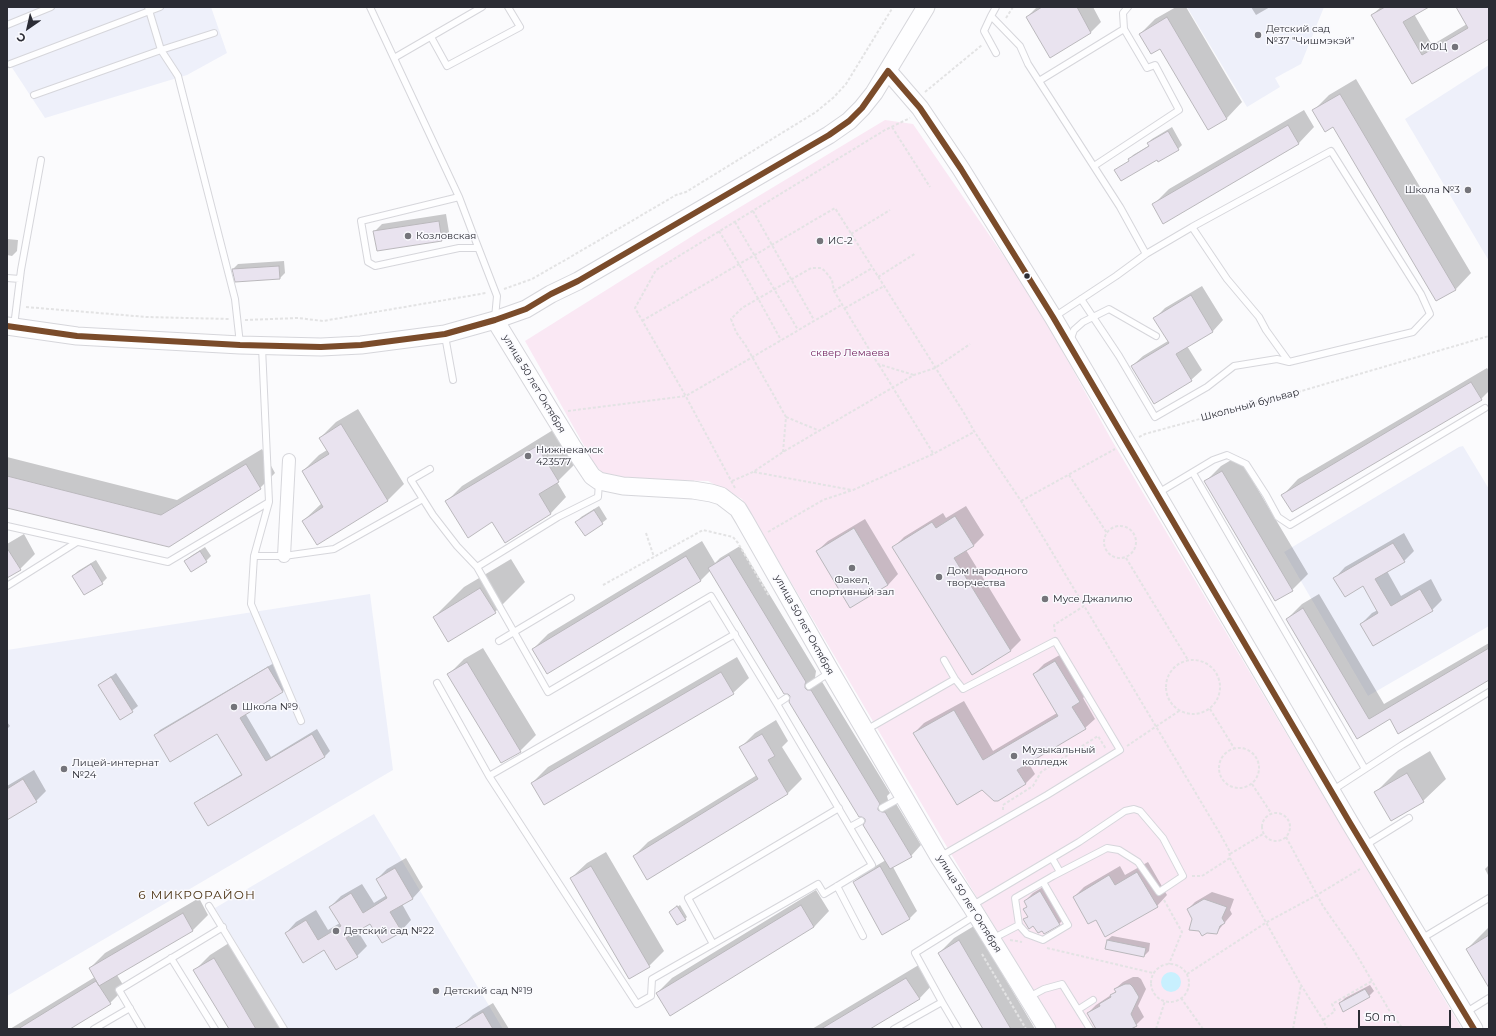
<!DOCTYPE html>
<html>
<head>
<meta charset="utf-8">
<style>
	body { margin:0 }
	#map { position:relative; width:1496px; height:1036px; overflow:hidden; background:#fbfbfd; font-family:Montserrat,sans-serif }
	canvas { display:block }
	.frame { position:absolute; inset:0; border:8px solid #2b2c34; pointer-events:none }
	.north { position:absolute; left:8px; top:8px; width:40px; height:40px; -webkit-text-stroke:3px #fafafe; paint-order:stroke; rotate:214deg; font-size:11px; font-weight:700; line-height:16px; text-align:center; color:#2b2c34 }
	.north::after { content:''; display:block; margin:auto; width:14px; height:18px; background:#2b2c34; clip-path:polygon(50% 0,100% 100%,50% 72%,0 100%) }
	.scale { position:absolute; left:1358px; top:1010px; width:93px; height:18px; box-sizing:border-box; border:2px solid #2b2c34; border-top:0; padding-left:5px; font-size:12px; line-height:14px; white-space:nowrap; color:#2b2c34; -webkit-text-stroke:3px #fafafe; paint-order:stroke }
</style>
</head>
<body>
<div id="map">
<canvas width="1496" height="1036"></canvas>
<div class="frame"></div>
<div class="north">С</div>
<div class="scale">50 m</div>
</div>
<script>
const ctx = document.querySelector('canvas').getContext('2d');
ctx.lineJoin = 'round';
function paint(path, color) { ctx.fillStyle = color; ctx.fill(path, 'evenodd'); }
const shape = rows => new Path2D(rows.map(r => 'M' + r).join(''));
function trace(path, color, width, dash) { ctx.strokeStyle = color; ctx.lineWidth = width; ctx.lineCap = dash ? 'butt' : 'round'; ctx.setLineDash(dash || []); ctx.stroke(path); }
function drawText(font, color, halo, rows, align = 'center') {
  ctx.font = font + ' Montserrat,sans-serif'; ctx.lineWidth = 3; ctx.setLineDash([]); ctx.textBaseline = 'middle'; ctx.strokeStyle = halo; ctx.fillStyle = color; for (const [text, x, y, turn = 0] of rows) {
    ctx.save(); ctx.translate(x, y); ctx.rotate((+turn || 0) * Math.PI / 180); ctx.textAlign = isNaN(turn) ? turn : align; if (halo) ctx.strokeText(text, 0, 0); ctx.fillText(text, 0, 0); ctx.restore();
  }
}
paint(shape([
	[7,7,211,7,227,53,187,75,45,118,7,60],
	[1187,7,1324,7,1301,64,1275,78,1280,87,1247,107],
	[1489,65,1489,261,1405,119],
	[1463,446,1489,489,1489,626,1368,696,1284,552,1459,447],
	[370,594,393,770,7,996,7,650],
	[374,814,503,1029,288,1029,215,908]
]), '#eef0fa');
paint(shape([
	[885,120,913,124,1036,303,1111,439,1462,1029,1057,1029,970,886,742,499,708,481,628,479,605,475,595,465,525,341,702,230]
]), '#fae8f4');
paint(shape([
	'1161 982a10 10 0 1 1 20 0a10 10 0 1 1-20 0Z'
]), '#c8f0fe');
paint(shape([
	[1037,7,1093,7,1101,22,1090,33,1027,17],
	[1176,7,1186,7,1242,102,1227,118,1208,129,1160,48,1140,34,1155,19],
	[1251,7,1270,7,1256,15],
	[1381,7,1427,7,1414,14,1432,45,1467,24,1457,7,1489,7,1489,38,1412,83,1372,15],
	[1356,79,1471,273,1456,289,1437,300,1334,126,1314,110,1329,95],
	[1304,110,1314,127,1299,143,1164,222,1153,205,1169,189],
	[1172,127,1182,145,1178,149,1159,161,1158,159,1116,170,1130,160,1133,155,1150,145,1148,143,1152,139],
	[446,214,449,232,441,240,375,231,382,224],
	[7,239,18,240,17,251,12,256,7,255],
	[284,261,285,273,280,278,236,281,233,269,238,264],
	[1202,286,1223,320,1213,331,1187,346,1202,370,1191,380,1132,366,1143,356,1168,341,1155,318,1165,308],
	[1487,368,1489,371,1489,391,1481,399,1283,495,1298,479],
	[358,409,404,484,388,500,318,543,303,521,322,503,303,471,319,455,327,450,320,438,336,422],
	[553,430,574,465,557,482,566,497,551,513,505,541,493,521,447,501,462,486],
	[262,449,275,473,260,488,168,546,7,507,7,457,177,500],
	[1238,456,1308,574,1292,590,1206,481,1221,466],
	[599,506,607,519,602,523,577,522,581,517],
	[966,506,984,535,973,546,966,550,1021,640,1011,650,972,674,894,547,904,537,943,513,946,518],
	[865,519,898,574,888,585,817,551,828,541],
	[1404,533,1414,551,1404,561,1387,571,1401,596,1431,579,1442,600,1432,610,1361,624,1372,613,1378,610,1363,585,1335,578,1345,567],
	[24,534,35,554,20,569,7,577,7,544],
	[702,541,715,563,720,558,740,546,816,671,815,678,818,680,821,680,890,793,887,796,888,800,892,803,895,802,921,845,911,856,893,867,917,911,909,919,854,882,862,874,886,860,866,818,791,696,711,570,701,580,547,673,533,649,548,634],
	[205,547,211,556,206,561,186,561,191,556],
	[511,559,525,582,495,612,434,617,464,587],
	[96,560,107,578,102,583,73,576,78,571],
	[1319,594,1384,704,1489,643,1489,679,1390,718,1357,737,1287,619,1302,604],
	[483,648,536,735,520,751,502,762,449,674,464,659],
	[1065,652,1089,692,1083,698,1095,719,1085,728,1028,762,1035,774,1025,784,914,733,924,723,964,701,993,751,1057,713,1034,674,1044,664],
	[737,657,749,678,733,693,545,803,532,783,548,767],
	[274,663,288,686,283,691,245,713,271,757,317,729,330,751,325,756,208,825,195,803,200,799,242,774,218,732,155,735,160,730],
	[116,673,138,706,121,719,99,685],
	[776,720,788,741,782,747,802,779,788,793,648,879,634,856,648,842,757,775,741,747,755,733],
	[7,722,10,726,7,729],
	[1430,751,1446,779,1423,801,1392,820,1375,793,1398,770],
	[34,770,46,791,36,801,7,819,7,786],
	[606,852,664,951,649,966,571,878,587,863],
	[406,858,423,887,413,898,402,904,411,920,401,931,370,922,357,930,367,946,357,956,325,949,286,933,296,922,316,910,328,930,340,923,330,907,341,896,362,884,374,903,387,895,377,879,387,869],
	[1148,862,1167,895,1157,906,1096,918,1074,897,1084,887,1120,866,1125,875],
	[1489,865,1489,877,1485,869],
	[1048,884,1067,916,1059,924,1043,930,1025,920,1028,916,1024,909,1028,906,1025,901,1033,893],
	[816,890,829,911,814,927,657,993,672,978],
	[1212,892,1234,899,1230,910,1232,914,1216,933,1200,930,1188,909,1195,902],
	[199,898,208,915,193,930,117,975,125,988,110,1003,68,1029,10,1029,95,977,90,968,105,953],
	[680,905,687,917,685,919,670,912],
	[974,926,1035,1029,984,1029,939,953,954,938],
	[1489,927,1489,975,1467,949],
	[1112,936,1150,943,1149,951,1144,956,1107,940],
	[229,943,281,1029,230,1029,195,970,210,955],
	[922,963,934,983,919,999,868,1029,812,1029],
	[1133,977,1138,977,1141,979,1146,989,1138,1006,1144,1017,1136,1025,1129,1029,1097,1029,1088,1013,1096,1005,1114,993,1116,991,1115,989,1123,982],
	[1370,985,1374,991,1369,996,1340,1003,1345,998],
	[493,1003,509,1029,465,1029,462,1025,473,1015]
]), '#0003');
const building = shape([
	[1042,7,1077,7,1091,33,1050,58,1026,17,1042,7],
	[1385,7,1429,7,1403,22,1422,55,1468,28,1456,7,1489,7,1489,39,1412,84,1371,15,1385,7],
	[1167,17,1227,119,1208,130,1160,49,1151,54,1139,34,1167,17],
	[1340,94,1456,290,1436,301,1333,127,1325,132,1312,110,1340,94],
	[1288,125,1299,144,1163,224,1152,204,1288,125],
	[1168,131,1179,150,1158,162,1157,160,1121,181,1114,170,1129,161,1128,159,1149,146,1147,143,1168,131],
	[439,221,442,241,377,251,373,231,439,221],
	[279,266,280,279,235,282,232,269,279,266],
	[1191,295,1213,332,1176,354,1192,381,1154,404,1131,366,1169,343,1153,318,1191,295],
	[1471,382,1482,400,1292,512,1281,495,1471,382],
	[341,424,388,501,317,545,302,521,323,507,302,471,329,454,319,438,341,424],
	[537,446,559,482,539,494,551,514,505,543,492,522,468,538,445,501,537,446],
	[246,464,261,489,169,547,7,508,7,476,161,515,246,464],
	[1222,471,1293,591,1275,601,1204,481,1222,471],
	[594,510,603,524,585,536,575,522,594,510],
	[955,516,974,546,954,558,1011,651,972,675,892,547,932,522,936,528,955,516],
	[854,528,888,585,850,608,816,551,854,528],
	[1393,543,1405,562,1375,579,1391,606,1420,589,1433,611,1373,646,1360,624,1378,613,1363,586,1345,597,1333,578,1393,543],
	[7,548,21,570,7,578,7,548],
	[200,551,207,562,191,572,184,561,200,551],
	[729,555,806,682,805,684,805,688,807,690,811,690,880,804,878,808,878,810,882,812,885,812,912,857,890,869,863,825,865,822,865,819,862,817,859,817,789,702,790,696,788,694,784,694,708,568,729,555],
	[686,556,701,581,547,674,532,649,686,556],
	[91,564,103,584,84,595,72,576,91,564],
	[480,588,496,613,448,642,433,617,480,588],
	[1303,608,1369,719,1489,648,1489,680,1398,734,1390,719,1357,739,1286,619,1303,608],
	[1055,661,1080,702,1072,707,1086,729,1017,770,1026,784,998,801,994,801,982,790,957,805,913,733,954,710,983,760,1058,716,1033,674,1055,661],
	[467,662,521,752,501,763,447,674,467,662],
	[268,667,283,692,240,718,266,761,312,734,325,757,208,826,194,803,242,775,217,734,170,762,154,735,268,667],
	[721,672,734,694,544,805,531,783,721,672],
	[111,677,133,712,120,720,98,685,111,677],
	[762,734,775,756,768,760,788,794,647,880,633,856,758,779,739,747,762,734],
	[1407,773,1424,802,1391,821,1374,792,1407,773],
	[23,779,37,802,7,820,7,789,23,779],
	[591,866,650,967,629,979,570,878,591,866],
	[880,866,910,919,882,935,853,882,880,866],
	[395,868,413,899,390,912,402,932,382,943,370,924,346,938,358,957,336,970,324,950,303,963,285,933,306,920,318,940,341,926,329,907,351,893,363,913,387,898,376,879,395,868],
	[1137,872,1158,907,1105,937,1096,920,1088,924,1073,897,1109,875,1115,885,1137,872],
	[1040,891,1060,925,1044,934,1042,931,1038,933,1033,926,1029,929,1023,919,1028,917,1023,909,1027,907,1024,901,1040,891],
	[1204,899,1227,907,1222,918,1225,923,1220,926,1217,934,1207,933,1202,936,1199,931,1189,930,1192,919,1187,909,1204,899],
	[801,905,814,927,670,1016,656,993,801,905],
	[677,906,686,920,677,925,669,912,677,906],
	[183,913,193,931,99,986,89,968,183,913],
	[1489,935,1489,988,1466,949,1489,935],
	[959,940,1011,1029,983,1029,938,953,959,940],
	[1107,940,1146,948,1144,957,1105,949,1107,940],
	[214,958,256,1029,229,1029,193,970,214,958],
	[906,978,920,999,870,1029,821,1029,906,978],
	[96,981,111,1004,70,1029,18,1029,96,981],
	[1125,984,1130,984,1133,987,1139,997,1131,1014,1137,1026,1131,1029,1096,1029,1087,1013,1100,1006,1099,1004,1111,997,1110,995,1116,992,1114,989,1125,984],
	[1365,989,1370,997,1343,1012,1339,1003,1365,989],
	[483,1012,493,1029,454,1029,483,1012]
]);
paint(building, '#e9e3ef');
trace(building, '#bab8bc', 1);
const lane = shape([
	[148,7,161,50,178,76,235,299,240,344],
	[370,7,459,197,473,234,497,296,495,318],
	[996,7,991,16,1020,46,1028,64,1120,207,1146,254,1116,276,1054,317],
	[991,16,984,31,996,53],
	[7,25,51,7],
	[431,37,447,66,520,27,508,7],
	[394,58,482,7],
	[10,64,160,7],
	[1039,81,1124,29],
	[34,95,161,50,214,33],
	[1094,166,1179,110,1155,65,1147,68,1124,29,1123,13,1128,7],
	[459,197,361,221,368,262,375,266,459,248,478,248],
	[1146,254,1192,227,1331,151,1421,294,1430,314,1413,332,1289,362,1266,330,1259,317,1227,279,1192,227],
	[7,278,20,279],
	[1081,299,1119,356,1155,417,1207,387,1234,366,1277,359,1289,362],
	[14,326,21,270,41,160],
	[445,336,453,380],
	[1070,341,1074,330,1083,322,1109,309,1156,336],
	[430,469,411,480,433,515,457,546,477,567,558,517,598,497,599,483],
	[1193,473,1365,769],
	[1158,493,1213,460,1227,455,1246,464,1266,495,1278,517,1290,525,1485,408],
	[269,502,254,556,251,604,301,721],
	[7,526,168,562,269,502,262,347],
	[254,556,284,556,334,549,423,499],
	[477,567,514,632,499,641],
	[7,586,77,542],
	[437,683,489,776,637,1004,651,996,652,979,818,884,824,894,872,865,777,704,711,596,548,692,514,632,571,598],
	[809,686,829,673],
	[777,704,786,698],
	[866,730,955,679,944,660],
	[489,776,735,634],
	[1333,790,1402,745,1489,692],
	[882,808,902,797],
	[850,827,861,821],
	[1364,846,1409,818],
	[941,856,1047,795,1120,750,1055,641,963,689,955,679],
	[1052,858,1060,872],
	[837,886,863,936],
	[973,905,1079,842,1125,811,1134,809,1140,811,1163,838,1183,876,1159,892,1138,862,1119,850,1107,848,1053,876,1015,898,1019,925,992,939],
	[209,906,284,1029],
	[1019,925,1027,934,1043,940,1068,925,1043,882],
	[1421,939,1489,898],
	[713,944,688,898,839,808],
	[171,958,215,1029],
	[1029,997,1044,989,1062,984,1090,1029],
	[942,1002,915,953,976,915],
	[1079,1009,1093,1000],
	[1465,1013,1489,998],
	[94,1029,130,1008],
	[142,1029,119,990,223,927],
	[894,1029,942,1002,958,1029]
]);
const street = shape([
	[284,556,289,460]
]);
const secondary = shape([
	[888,71,920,108,961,169,1053,317,1350,823,1474,1029],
	[495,320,572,446,592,476,599,481,623,486,693,490,711,493,721,496,738,509,744,519,831,672,939,857,971,906,1047,1029],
	[7,326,77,336,240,345,321,347,361,345,445,334,495,320,526,309,551,294,578,281,829,135,849,121,862,108,874,93,926,7]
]);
trace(lane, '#d6d6db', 8);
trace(street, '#d6d6db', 14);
trace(secondary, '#d6d6db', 19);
trace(shape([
	[1006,18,1013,7],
	[925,92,982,45],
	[892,127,930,187],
	[753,211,814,320],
	[735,222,798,330],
	[719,231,739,264,781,340],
	[851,234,890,210],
	[878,277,916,253],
	[504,289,532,279,567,259,676,195,686,192,816,112,834,97,846,84,893,7],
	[834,291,872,268],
	[26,307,147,317,229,319],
	[845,308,884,286],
	[245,320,298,318,323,321,486,293],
	[642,321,835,208,964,413,974,431,1021,501,1046,542,1219,832,1229,850,1230,858,1301,985,1323,1020,1327,1029],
	[879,365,933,453],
	[568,411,686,396,843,304],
	[786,417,820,431],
	[1139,437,1145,434,1298,392,1489,336],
	[783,452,786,417,746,346,736,332,731,319,742,308,811,268,821,268,825,271,832,280,834,291,878,364,914,375],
	[754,472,852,490],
	[1069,475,1107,533],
	[732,481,753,472,783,452,914,375,935,368,970,344],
	[735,488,684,393,635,308,656,270,885,130,910,118],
	[1021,501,1115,449],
	'1104 542a16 16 0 1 1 32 0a16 16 0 1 1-32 0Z',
	[768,532,823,500,853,490,933,454,974,432],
	[646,533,654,557],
	[1126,558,1188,660],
	[603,585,703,530,733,537,738,543,769,596],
	[1055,632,1054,625,1084,606],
	'1166 687a27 27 0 1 1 54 0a27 27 0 1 1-54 0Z',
	[1210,709,1234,748],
	[1127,746,1179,711],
	'1219 768a20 20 0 1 1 40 0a20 20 0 1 1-40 0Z',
	[1252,784,1271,813],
	[1003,810,1003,805,1033,786,1041,772,1098,736,1106,749],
	'1262 827a14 14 0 1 1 28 0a14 14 0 1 1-28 0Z',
	[1286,837,1323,906,1355,952,1389,1010,1403,1029],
	[1230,854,1263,834],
	[1192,876,1202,876,1230,858],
	[1164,900,1182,932,1169,964],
	[1010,940,1022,942],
	[1047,948,1153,973],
	[982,954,1026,1029],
	'1151 983a19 19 0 1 1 38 0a19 19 0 1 1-38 0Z',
	[1187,974,1267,922,1317,895,1360,869],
	[1181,998,1203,1029],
	[1323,1020,1335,1011,1332,1004,1372,981],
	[1156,1029,1165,1001],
	[1293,1029,1301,985]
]), '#e3e3e4', 2, [3, 2]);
trace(lane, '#fefeff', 6);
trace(street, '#fefeff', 12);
trace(secondary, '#fefeff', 17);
trace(shape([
	[7,326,77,336,240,345,321,347,361,345,445,334,495,320,526,309,551,294,578,281,829,135,849,121,862,108,888,71,920,108,961,169,1053,317,1350,823,1474,1029]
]), '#7a4b2a', 6);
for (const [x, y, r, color] of [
	[1258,35,4,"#74747a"],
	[1455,47,4,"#74747a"],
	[1468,190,4,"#74747a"],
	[408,236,4,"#74747a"],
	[820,241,4,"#74747a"],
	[1027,276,3.5,"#2b2c34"],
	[528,456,4,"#74747a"],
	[852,568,4,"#74747a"],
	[939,577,4,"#74747a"],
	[1045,599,4,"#74747a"],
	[234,707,4,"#74747a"],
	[1014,756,4,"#74747a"],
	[64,769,4,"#74747a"],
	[336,931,4,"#74747a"],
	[436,991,4,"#74747a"]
]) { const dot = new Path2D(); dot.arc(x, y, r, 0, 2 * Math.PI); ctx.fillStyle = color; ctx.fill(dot); trace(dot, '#fafafe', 1.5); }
drawText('10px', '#2b2c34', '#fafafe', [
	["Детский сад",1266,29],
	["№37 \"Чишмэкэй\"",1266,41],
	["МФЦ",1447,47,"right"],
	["Школа №3",1460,190,"right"],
	["Козловская",416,236],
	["ИС-2",828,241],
	["Нижнекамск",536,450],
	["423577",536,462],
	["Дом народного",947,571],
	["творчества",947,583],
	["Факел,",852,580,"center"],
	["спортивный зал",852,592,"center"],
	["Мусе Джалилю",1053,599],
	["Школа №9",242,707],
	["Музыкальный",1022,750],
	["колледж",1022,762],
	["Лицей-интернат",72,763],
	["№24",72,775],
	["Детский сад №22",344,931],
	["Детский сад №19",444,991]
], 'left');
drawText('10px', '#73215e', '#fafafe', [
	["сквер Лемаева",850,353]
]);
drawText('10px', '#2b2c34', '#fafafe', [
	["улица 50 лет Октября",534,384,59],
	["Школьный бульвар",1250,405,-15],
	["улица 50 лет Октября",804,625,61],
	["улица 50 лет Октября",969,904,58]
]);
ctx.letterSpacing = '1px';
drawText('12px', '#492f0e', '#fafafe', [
	["6 МИКРОРАЙОН",197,895]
]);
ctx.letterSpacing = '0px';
</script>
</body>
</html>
